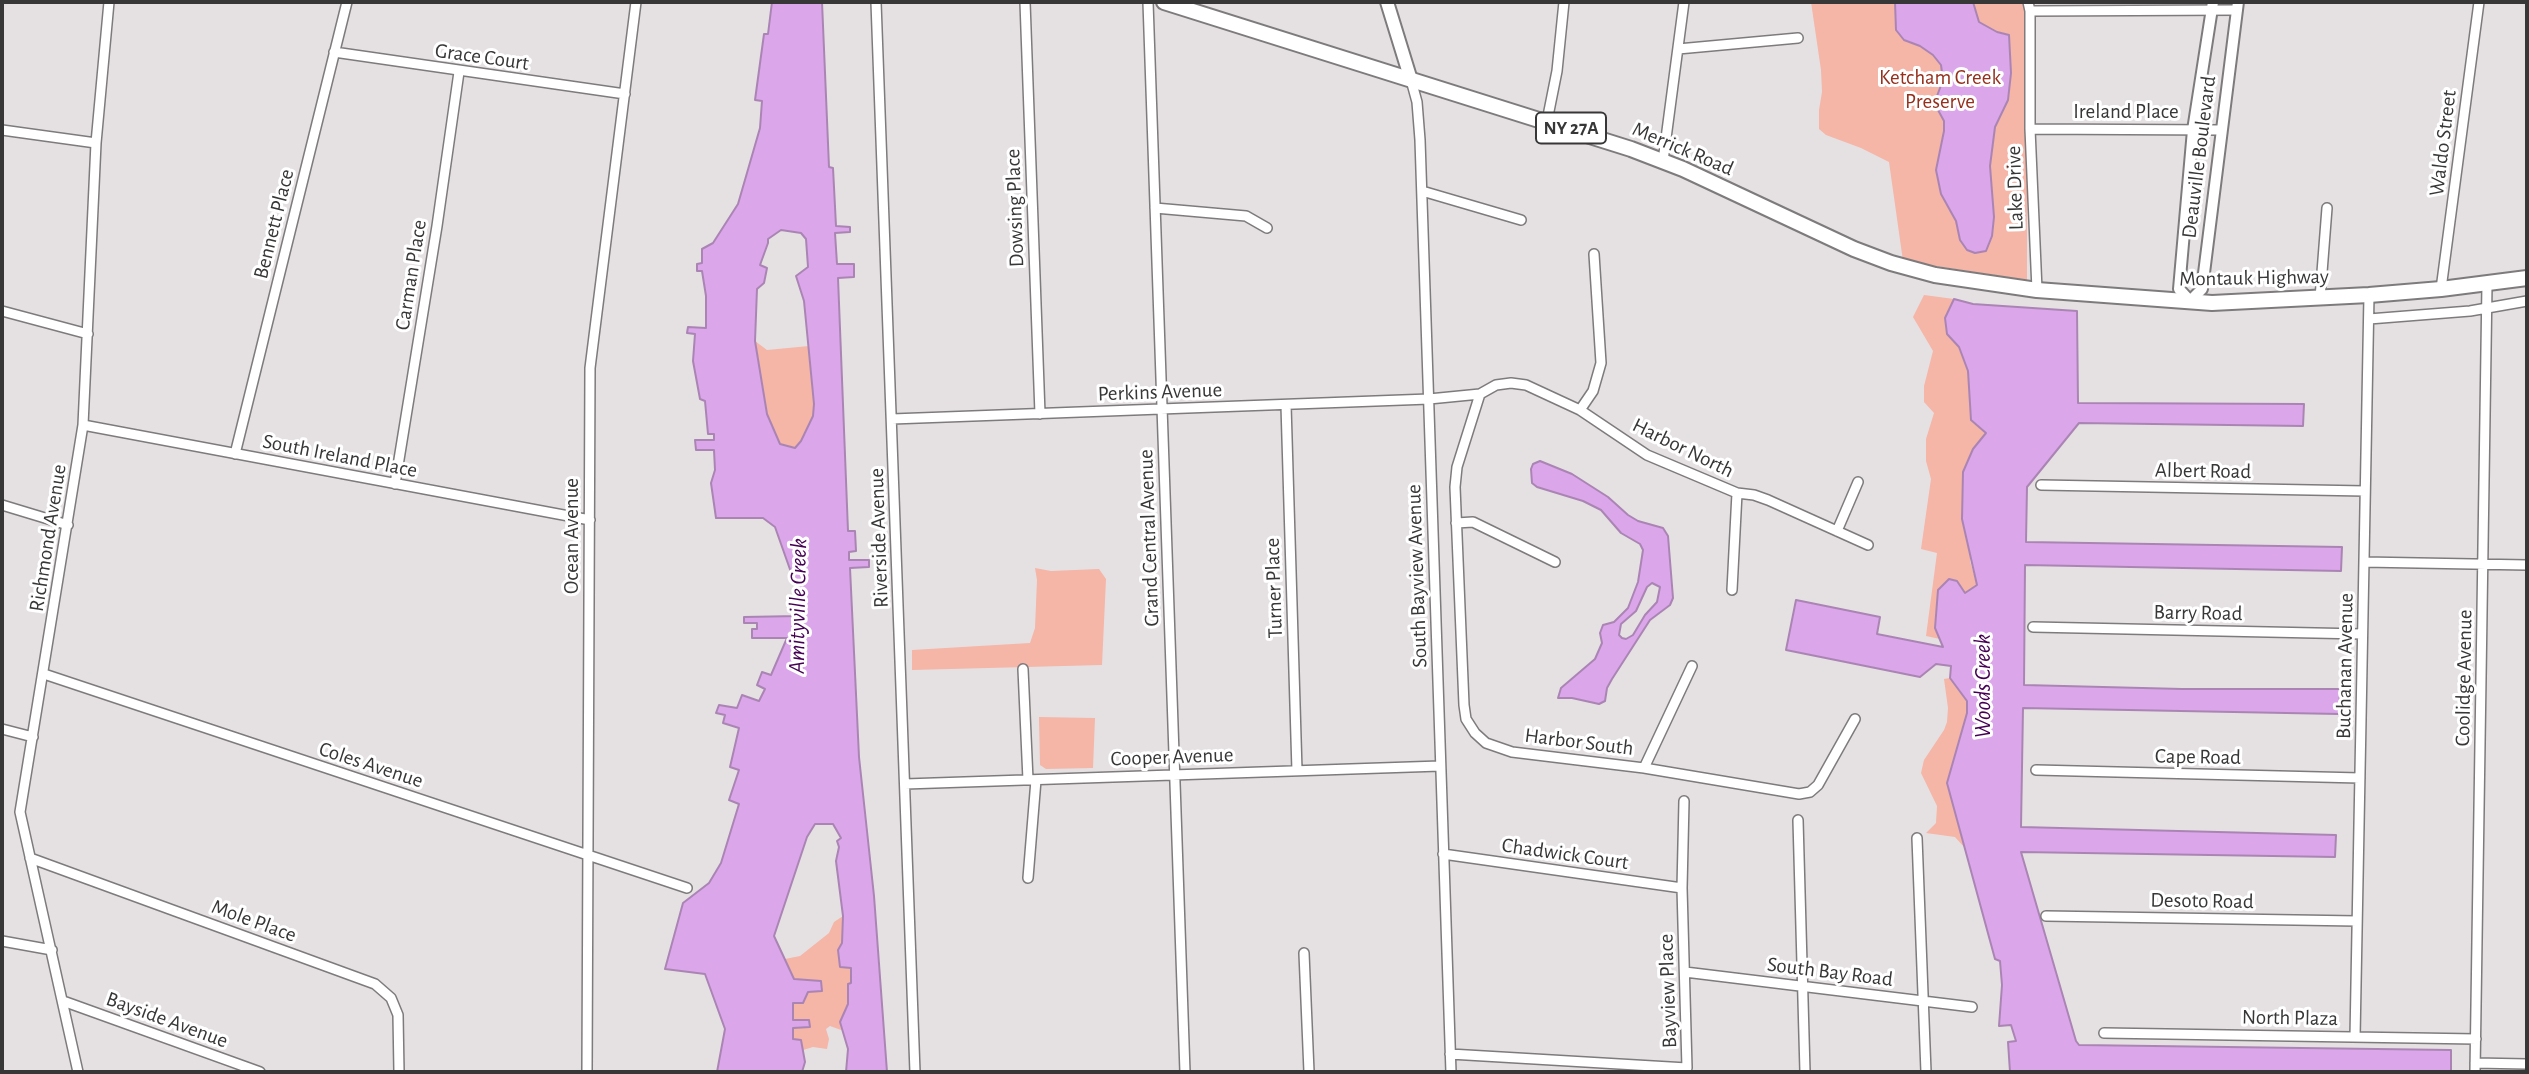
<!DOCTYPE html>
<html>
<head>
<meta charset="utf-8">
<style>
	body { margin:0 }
	#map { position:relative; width:2529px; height:1074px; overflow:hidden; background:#e5e1e2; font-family:"Alegreya Sans",sans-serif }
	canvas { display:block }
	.frame { position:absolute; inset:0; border:4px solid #383737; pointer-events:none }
</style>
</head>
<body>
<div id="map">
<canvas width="2529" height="1074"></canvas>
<div class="frame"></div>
</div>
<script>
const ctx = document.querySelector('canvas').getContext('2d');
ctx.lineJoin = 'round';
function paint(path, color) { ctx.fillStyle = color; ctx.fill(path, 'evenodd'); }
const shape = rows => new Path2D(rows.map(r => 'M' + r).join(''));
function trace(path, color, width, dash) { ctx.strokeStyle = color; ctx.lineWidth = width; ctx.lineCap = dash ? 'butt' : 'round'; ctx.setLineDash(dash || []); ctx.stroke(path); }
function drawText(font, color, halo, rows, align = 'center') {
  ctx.font = font + ' "Alegreya Sans",sans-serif'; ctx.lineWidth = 6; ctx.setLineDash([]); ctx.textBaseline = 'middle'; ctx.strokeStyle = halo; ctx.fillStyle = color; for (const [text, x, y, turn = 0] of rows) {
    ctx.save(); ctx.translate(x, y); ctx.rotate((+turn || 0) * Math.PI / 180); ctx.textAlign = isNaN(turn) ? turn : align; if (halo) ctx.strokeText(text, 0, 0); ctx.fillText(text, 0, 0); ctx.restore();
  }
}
paint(shape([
	[1811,2,2024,2,2027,14,2027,280,1903,261,1889,162,1861,148,1826,135,1819,129,1819,110,1822,92,1821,70],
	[1924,295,1954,299,1945,318,1959,346,1968,371,1971,420,1987,433,1973,449,1970,561,1977,585,1965,593,1957,581,1935,628,1940,639,1926,636,1937,553,1921,549,1931,479,1926,461,1926,439,1934,413,1924,402,1924,386,1933,351,1913,317],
	[755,341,767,350,809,346,814,404,813,416,801,442,795,448,780,444,767,414],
	[1035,568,1051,571,1099,569,1106,579,1102,665,912,670,912,650,1030,643,1035,628,1037,580],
	[1950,678,1967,701,1967,713,1947,783,1964,847,1955,837,1926,833,1936,823,1937,806,1921,773,1924,760,1944,730,1947,722,1948,708,1944,679],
	[1039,717,1095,718,1093,768,1046,769,1040,765],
	[843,916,842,941,838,950,851,967,851,984,848,984,848,1004,840,1022,841,1030,830,1026,826,1029,829,1039,827,1049,813,1047,803,1050,801,1040,793,1040,793,1027,809,1027,793,1020,793,1003,813,990,821,981,794,979,785,959,800,956,829,933,834,922]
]), '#f5b5a7');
const water = shape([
	[772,2,822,2,829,167,833,168,836,226,850,227,850,232,835,233,837,264,854,264,854,277,838,278,848,531,855,531,856,551,849,552,849,560,869,560,869,567,850,568,859,757,874,896,887,1072,846,1072,848,1049,840,1022,848,1004,848,984,851,983,851,968,840,967,838,950,842,943,843,916,836,861,839,847,837,841,841,838,833,824,815,824,807,837,774,936,794,979,821,981,822,991,808,992,803,1003,793,1003,793,1020,809,1020,810,1027,793,1028,793,1039,801,1040,805,1062,802,1072,717,1072,725,1029,705,974,665,969,683,903,709,883,721,863,739,804,729,800,739,770,730,767,739,728,723,723,725,715,716,713,719,705,737,708,742,695,759,701,765,689,757,685,762,672,771,675,787,638,752,638,752,629,757,629,757,623,744,623,744,617,798,616,798,592,775,527,763,518,716,518,711,483,715,470,714,450,696,450,695,440,714,440,714,434,708,434,705,401,700,399,693,361,695,334,687,333,688,327,706,328,706,296,702,271,697,271,697,264,702,263,702,249,713,243,738,204,760,128,762,101,755,100,764,34,768,34,772,2],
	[781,230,801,233,806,239,808,267,796,276,804,301,814,404,813,416,801,441,795,448,780,444,767,414,755,341,757,289,764,283,767,268,760,265,768,243,768,239,781,230],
	[1895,2,1973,2,1979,22,1997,32,2009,35,2011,73,2008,100,1995,127,1990,166,1994,217,1992,236,1986,251,1975,253,1967,250,1960,240,1956,221,1941,194,1936,170,1944,131,1944,121,1938,110,1937,96,1943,80,1941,65,1933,55,1920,46,1904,40,1896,30,1895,2],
	[1954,299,1973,304,2077,311,2078,403,2304,404,2303,426,2079,423,2027,487,2026,542,2342,547,2341,571,2025,565,2024,685,2182,689,2340,689,2339,714,2023,708,2021,827,2336,835,2335,857,2021,852,2076,1041,2079,1045,2451,1050,2451,1072,2010,1072,2008,1042,2016,1041,2011,1025,1999,1026,2002,985,2000,961,1995,959,1947,783,1967,713,1967,701,1950,678,1951,666,1936,664,1920,677,1786,650,1796,600,1880,617,1877,634,1943,647,1935,628,1938,590,1949,579,1957,581,1965,593,1977,585,1962,519,1963,472,1973,449,1986,433,1971,420,1968,371,1959,347,1947,334,1945,318,1954,299],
	[1540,461,1572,474,1608,497,1628,515,1638,521,1663,528,1668,536,1673,598,1670,605,1650,620,1612,679,1607,688,1605,701,1599,704,1572,698,1558,698,1561,688,1595,659,1602,643,1600,633,1603,625,1614,622,1628,608,1638,582,1643,550,1640,544,1621,533,1601,510,1583,501,1537,487,1532,483,1531,469,1533,464,1540,461],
	[1652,583,1660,587,1657,602,1645,615,1633,635,1626,639,1622,638,1619,635,1621,624,1636,611,1647,587,1652,583]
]);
paint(water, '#dba6ea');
trace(water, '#aa85b4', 2);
const minor = shape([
	[876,2,915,1072],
	[1025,2,1040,414],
	[1148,2,1185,1072],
	[2028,2,2030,11,2030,129,2037,290],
	[2030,11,2237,10],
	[1678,49,1798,38],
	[334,52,625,94],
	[1411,80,1417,102,1420,140,1451,1072],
	[1547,121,1557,71,1564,2],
	[2030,129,2221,130],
	[2,130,96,143],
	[1663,161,1684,2],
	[1422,191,1521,220],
	[1155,208,1246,216,1267,228],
	[2441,289,2479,2],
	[2320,298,2327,208],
	[2,311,88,334],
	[2369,319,2470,311,2527,301],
	[1480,394,1457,467,1455,487,1464,705,1466,719,1475,733,1486,743,1512,752,1644,768,1799,794,1810,792,1818,785,1855,719],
	[1286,405,1297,771],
	[1580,410,1593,391,1601,363,1594,254],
	[892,419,1429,399,1480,394,1496,385,1511,383,1526,385,1580,410,1647,455,1737,493,1732,590],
	[83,425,590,520],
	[235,454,347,2],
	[395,484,437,226,459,72],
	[2041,485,2365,491],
	[1737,493,1754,495,1768,500,1868,545],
	[2,505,68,525],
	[1456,523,1473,522,1555,562],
	[1837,531,1858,482],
	[2364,562,2527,565],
	[2033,627,2362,634],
	[1023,669,1028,780],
	[44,674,687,888],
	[2,729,33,737],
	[1644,768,1692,666],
	[2036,770,2360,778],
	[905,784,1440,766],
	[1798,820,1805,1072],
	[1917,838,1926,1072],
	[1443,854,1682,888],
	[30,858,375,984,391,998,398,1015,399,1072],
	[1028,878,1036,780],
	[2046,916,2357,921],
	[2,941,52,950],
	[1304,953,1309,1072],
	[1685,972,1972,1007],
	[63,1001,260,1072],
	[2104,1033,2476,1039],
	[2355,1037,2369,295],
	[1450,1054,1687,1068,1682,888,1684,801],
	[2475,1063,2527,1064],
	[78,1072,20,812,83,425,96,143,109,2],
	[587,1072,590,368,636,2],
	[2475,1072,2487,284]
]);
const tertiary = shape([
	[2213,2,2193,130,2179,289,2190,301,2202,289,2238,2]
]);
const secondary = shape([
	[1387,2,1411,80]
]);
const primary = shape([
	[1164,2,1631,149,1683,169,1854,249,1891,263,1935,275,2037,290,2212,303,2369,295,2441,289,2527,278]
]);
trace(minor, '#7e7b7c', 12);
trace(tertiary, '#7e7b7c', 14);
trace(secondary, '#7e7b7c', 16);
trace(primary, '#7e7b7c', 18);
trace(minor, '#fff', 9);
trace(tertiary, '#fff', 10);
trace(secondary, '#fff', 12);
trace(primary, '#fff', 14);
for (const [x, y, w] of [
	[1571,128,70]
]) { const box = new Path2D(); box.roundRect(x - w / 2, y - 15.5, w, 31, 5); ctx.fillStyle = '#fff'; ctx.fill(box); trace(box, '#383737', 2); }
drawText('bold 19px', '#383737', null, [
	["NY 27A",1571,128]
]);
drawText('21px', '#383737', '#fff', [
	["Grace Court",482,57,8],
	["Ireland Place",2126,112],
	["Waldo Street",2443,143,-83],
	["Merrick Road",1683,149,23],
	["Deauville Boulevard",2199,157,-83],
	["Lake Drive",2015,188,-92],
	["Dowsing Place",1015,208,-92],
	["Bennett Place",274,224,-76],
	["Carman Place",411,275,-81],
	["Montauk Highway",2254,278,-1],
	["Perkins Avenue",1160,392,-2],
	["Harbor North",1683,448,26],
	["South Ireland Place",340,456,11],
	["Albert Road",2203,471,1],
	["Ocean Avenue",572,536,-90],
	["Richmond Avenue",48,538,-81],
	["Riverside Avenue",879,538,-92],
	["Grand Central Avenue",1149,538,-92],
	["South Bayview Avenue",1417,576,-92],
	["Turner Place",1274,588,-92],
	["Barry Road",2198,613,1],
	["Buchanan Avenue",2345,666,-89],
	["Coolidge Avenue",2464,678,-89],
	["Harbor South",1579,742,7],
	["Cooper Avenue",1172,757,-2],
	["Cape Road",2198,757,1],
	["Coles Avenue",371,765,18],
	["Chadwick Court",1565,854,8],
	["Desoto Road",2202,901,1],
	["Mole Place",254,921,20],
	["South Bay Road",1830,972,7],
	["Bayview Place",1668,991,-92],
	["North Plaza",2290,1018,1],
	["Bayside Avenue",167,1020,20]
]);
drawText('21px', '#95301d', '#fff', [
	["Ketcham Creek",1940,78],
	["Preserve",1940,102]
]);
drawText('italic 23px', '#450054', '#fff', [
	["Amityville Creek",798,606,-89],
	["Woods Creek",1983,686,-90]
]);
</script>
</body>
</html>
